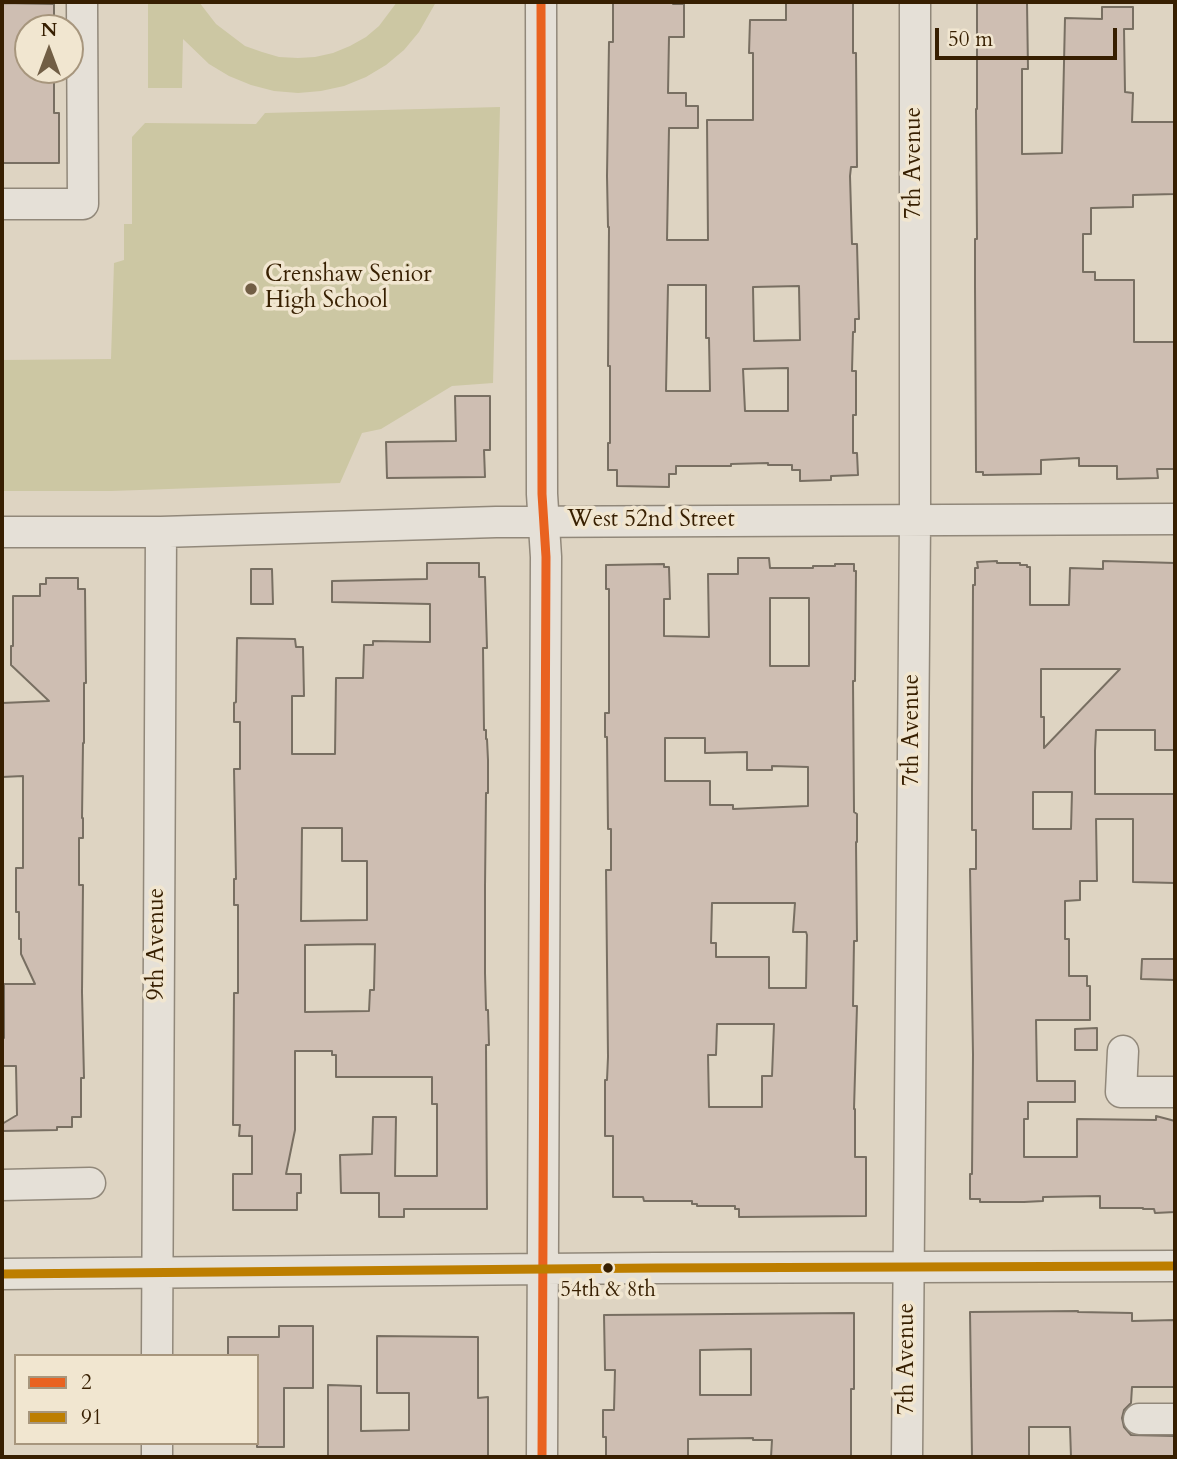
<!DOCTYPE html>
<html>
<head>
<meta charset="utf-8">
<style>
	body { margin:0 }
	#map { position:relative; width:1177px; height:1459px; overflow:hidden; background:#ded4c2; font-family:Cardo,serif }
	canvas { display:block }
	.frame { position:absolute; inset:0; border:4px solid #371f01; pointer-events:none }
	.legend { position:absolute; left:14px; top:1354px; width:245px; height:91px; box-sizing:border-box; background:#f1e6d0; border:2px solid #a7967d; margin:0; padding:9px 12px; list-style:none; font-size:21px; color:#371f01 }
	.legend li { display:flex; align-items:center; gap:14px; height:35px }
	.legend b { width:35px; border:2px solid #a7967d }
	.north { position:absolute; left:14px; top:14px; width:70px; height:70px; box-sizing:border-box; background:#f1e6d0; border:2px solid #a7967d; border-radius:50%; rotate:0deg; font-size:19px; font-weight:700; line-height:28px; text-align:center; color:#371f01 }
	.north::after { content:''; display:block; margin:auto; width:24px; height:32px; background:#715e45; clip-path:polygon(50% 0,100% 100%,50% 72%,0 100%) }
	.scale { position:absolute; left:935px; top:28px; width:182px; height:32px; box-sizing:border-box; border:4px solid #371f01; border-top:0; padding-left:9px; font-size:21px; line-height:24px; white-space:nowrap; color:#371f01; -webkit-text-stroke:5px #f1e6d0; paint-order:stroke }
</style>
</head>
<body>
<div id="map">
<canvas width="1177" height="1459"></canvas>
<div class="frame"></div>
<ul class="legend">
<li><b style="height:9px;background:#e96220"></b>2</li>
<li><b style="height:9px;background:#bd7e00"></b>91</li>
</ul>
<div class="north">N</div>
<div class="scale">50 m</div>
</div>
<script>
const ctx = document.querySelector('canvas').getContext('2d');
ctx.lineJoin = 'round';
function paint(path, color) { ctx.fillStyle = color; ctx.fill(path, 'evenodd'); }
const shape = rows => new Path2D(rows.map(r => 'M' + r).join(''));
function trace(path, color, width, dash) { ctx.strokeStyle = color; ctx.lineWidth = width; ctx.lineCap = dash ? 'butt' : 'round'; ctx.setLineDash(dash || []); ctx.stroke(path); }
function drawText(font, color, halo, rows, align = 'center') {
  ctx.font = font + ' Cardo,serif'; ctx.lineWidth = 7; ctx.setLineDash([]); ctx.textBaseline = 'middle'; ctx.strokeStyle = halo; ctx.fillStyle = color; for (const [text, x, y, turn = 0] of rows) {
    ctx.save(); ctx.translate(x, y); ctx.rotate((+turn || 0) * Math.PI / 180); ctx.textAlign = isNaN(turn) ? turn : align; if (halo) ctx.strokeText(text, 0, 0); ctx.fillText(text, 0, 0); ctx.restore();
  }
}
paint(shape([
	[148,2,199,2,216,24,245,46,262,52,279,57,298,58,315,57,333,53,350,46,366,37,379,26,397,2,436,2,419,32,404,50,386,65,366,77,344,86,321,91,298,93,274,91,251,85,229,76,209,64,183,39,182,88,148,88],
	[500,107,493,383,452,386,381,429,362,433,340,483,111,491,2,491,2,360,111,359,114,263,124,260,124,224,132,224,132,137,145,123,256,124,265,113]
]), '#ccc7a3');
const building = shape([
	[613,2,673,2,673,4,684,4,684,37,669,37,668,93,686,93,686,106,698,106,698,128,669,128,667,240,708,240,707,120,753,120,753,53,749,53,750,20,786,20,786,2,853,2,853,53,856,53,857,167,851,167,850,176,852,244,857,244,859,319,855,319,855,332,853,332,852,371,856,371,856,415,853,415,853,453,857,453,858,475,831,476,831,480,800,481,800,470,792,470,792,465,768,465,768,463,731,464,731,466,676,466,676,474,669,474,669,487,617,486,617,470,608,470,608,443,610,443,610,366,608,366,609,227,608,227,607,176,609,42,613,42,613,2],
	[668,285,706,285,706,338,709,338,710,391,666,391,668,285],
	[799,286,800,340,754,341,753,287,799,286],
	[788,368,788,411,745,411,743,369,788,368],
	[977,2,1027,2,1028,69,1022,69,1022,154,1062,153,1065,18,1102,19,1102,7,1133,7,1133,29,1124,29,1125,92,1133,93,1132,122,1175,122,1175,194,1133,195,1133,207,1091,208,1091,234,1083,234,1083,272,1095,272,1095,280,1134,280,1134,342,1175,342,1175,469,1157,469,1158,478,1117,479,1117,466,1079,466,1079,458,1041,460,1041,474,983,475,983,472,976,472,975,286,975,239,977,239,976,109,977,109,977,2],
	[2,3,54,4,54,28,28,28,28,70,54,70,54,113,59,113,59,163,2,163,2,3],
	[455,396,490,396,490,450,484,450,485,477,387,478,386,442,456,441,455,396],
	[738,558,769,558,770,568,813,568,813,566,835,566,835,564,854,564,854,571,856,571,855,681,853,681,854,812,857,814,857,842,856,842,857,941,854,941,853,1006,857,1006,854,1109,855,1109,855,1157,866,1157,866,1216,739,1217,739,1209,735,1209,735,1206,697,1206,697,1204,692,1204,692,1201,644,1201,643,1197,613,1197,613,1136,605,1136,605,1080,607,1080,608,1057,606,870,611,870,611,829,608,829,607,737,605,737,605,713,609,713,609,589,606,589,606,565,664,564,664,567,669,567,670,599,664,599,664,636,709,637,708,574,738,574,738,558],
	[770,598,809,598,809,666,770,666,770,598],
	[665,738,705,738,705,753,747,752,747,770,772,770,772,766,808,767,808,806,733,809,733,805,710,805,710,781,665,781,665,738],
	[712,903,795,903,793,932,806,932,807,935,806,988,769,988,769,957,716,957,716,943,711,943,712,903],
	[717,1024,774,1024,772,1076,762,1076,762,1107,709,1107,708,1055,716,1055,717,1024],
	[997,561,997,563,1020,563,1020,565,1027,565,1027,567,1030,567,1030,605,1069,605,1070,568,1103,569,1103,561,1175,563,1175,750,1155,750,1155,730,1096,730,1095,751,1095,794,1175,794,1175,883,1133,882,1133,819,1096,819,1097,881,1080,881,1080,900,1065,901,1065,939,1069,939,1069,976,1087,976,1087,986,1090,986,1090,1020,1036,1020,1037,1081,1075,1081,1075,1102,1028,1102,1028,1119,1024,1119,1024,1157,1077,1157,1077,1119,1156,1120,1156,1116,1175,1121,1175,1212,1155,1213,1154,1209,1143,1209,1143,1208,1100,1208,1100,1196,1043,1197,1043,1201,1024,1202,980,1202,980,1199,970,1199,970,1174,972,1174,973,1055,970,869,976,869,976,830,972,830,972,791,973,585,975,585,975,568,978,568,977,562,997,561],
	[1041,669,1120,669,1044,748,1044,717,1041,717,1041,669],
	[1033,792,1072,792,1071,829,1033,829,1033,792],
	[427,563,479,563,479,577,485,577,487,648,483,648,484,730,486,730,486,739,487,739,488,760,488,793,486,793,485,887,485,973,486,1010,488,1010,489,1045,486,1045,487,1209,404,1209,404,1217,379,1217,379,1193,341,1193,340,1155,372,1154,373,1117,396,1117,395,1176,437,1176,437,1104,432,1104,432,1077,336,1077,336,1055,332,1055,332,1051,295,1051,295,1130,286,1174,301,1174,301,1193,297,1193,297,1210,233,1210,233,1174,252,1174,252,1136,239,1136,240,1125,233,1125,234,993,238,993,238,905,234,905,234,879,236,879,234,769,240,769,240,722,234,722,234,703,236,702,237,638,295,639,296,647,303,647,304,696,292,696,292,754,335,754,336,678,363,678,364,645,373,645,373,641,430,642,430,604,332,602,332,581,427,579,427,563],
	[302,828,342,828,342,861,367,861,367,920,301,921,302,828],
	[375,944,374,990,370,990,369,1011,305,1012,305,945,375,944],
	[251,569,272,569,273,604,251,604,251,569],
	[46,578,78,578,78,589,85,589,86,683,84,683,84,743,83,743,82,818,83,818,83,838,79,838,79,885,83,885,82,992,84,1078,81,1078,81,1117,72,1117,72,1127,57,1127,57,1130,2,1131,2,1124,17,1115,16,1066,2,1066,2,1038,4,1038,4,984,35,984,21,954,21,939,19,939,19,912,16,912,16,868,23,868,23,776,2,777,2,703,49,701,11,665,11,646,13,646,13,596,40,596,40,584,46,584,46,578],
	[1142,959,1175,959,1175,980,1141,979,1142,959],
	[1097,1028,1097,1050,1075,1050,1075,1029,1097,1028],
	[1078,1311,1078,1312,1132,1313,1132,1321,1175,1320,1175,1387,1132,1387,1131,1403,1124,1410,1122,1418,1124,1427,1131,1435,1175,1436,1175,1457,1071,1457,1070,1427,1029,1427,1029,1457,972,1457,970,1312,1078,1311],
	[854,1313,854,1389,851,1389,851,1457,771,1457,772,1440,753,1440,753,1438,688,1439,688,1457,606,1457,606,1437,603,1437,603,1410,614,1410,615,1370,605,1370,604,1315,854,1313],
	[751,1349,751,1395,700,1395,700,1350,751,1349],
	[279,1326,313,1326,313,1388,284,1388,284,1447,257,1447,257,1356,228,1356,228,1337,279,1337,279,1326],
	[377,1336,478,1337,478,1398,488,1397,488,1457,328,1457,328,1385,361,1386,361,1431,409,1430,409,1393,377,1393,377,1336]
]);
paint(building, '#cebeb2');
trace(building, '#786f62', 2);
const minor = shape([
	[541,2,542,494,546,557,542,1457],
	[2,204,83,204,82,2],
	[2,532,161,532,496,522,1175,519],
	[1123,1051,1121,1092,1175,1092],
	[2,1185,90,1183],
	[2,1274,655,1268,1175,1266],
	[157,1356,161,532],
	[1139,1419,1175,1419],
	[157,1443,157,1457],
	[907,1457,915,521,915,2]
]);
trace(minor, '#91887a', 33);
trace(minor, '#e5e0d7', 30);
trace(shape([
	[541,2,542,494,546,557,542,1457]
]), '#e96220', 9);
trace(shape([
	[2,1274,655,1268,1175,1266]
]), '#bd7e00', 9);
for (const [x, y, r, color] of [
	[251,289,7,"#715e45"],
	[608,1268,6,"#371f01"]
]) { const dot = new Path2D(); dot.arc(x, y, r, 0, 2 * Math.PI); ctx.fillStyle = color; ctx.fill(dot); trace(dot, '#f1e6d0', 2.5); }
drawText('21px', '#371f01', '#f1e6d0', [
	["54th & 8th",608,1291]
]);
drawText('23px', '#371f01', '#f1e6d0', [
	["7th Avenue",915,163,-90],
	["West 52nd Street",651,521],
	["7th Avenue",913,730,-90],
	["9th Avenue",158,944,-90],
	["7th Avenue",908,1359,-90]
]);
drawText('23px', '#371f01', '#f1e6d0', [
	["Crenshaw Senior",265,276],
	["High School",265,302]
], 'left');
</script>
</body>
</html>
